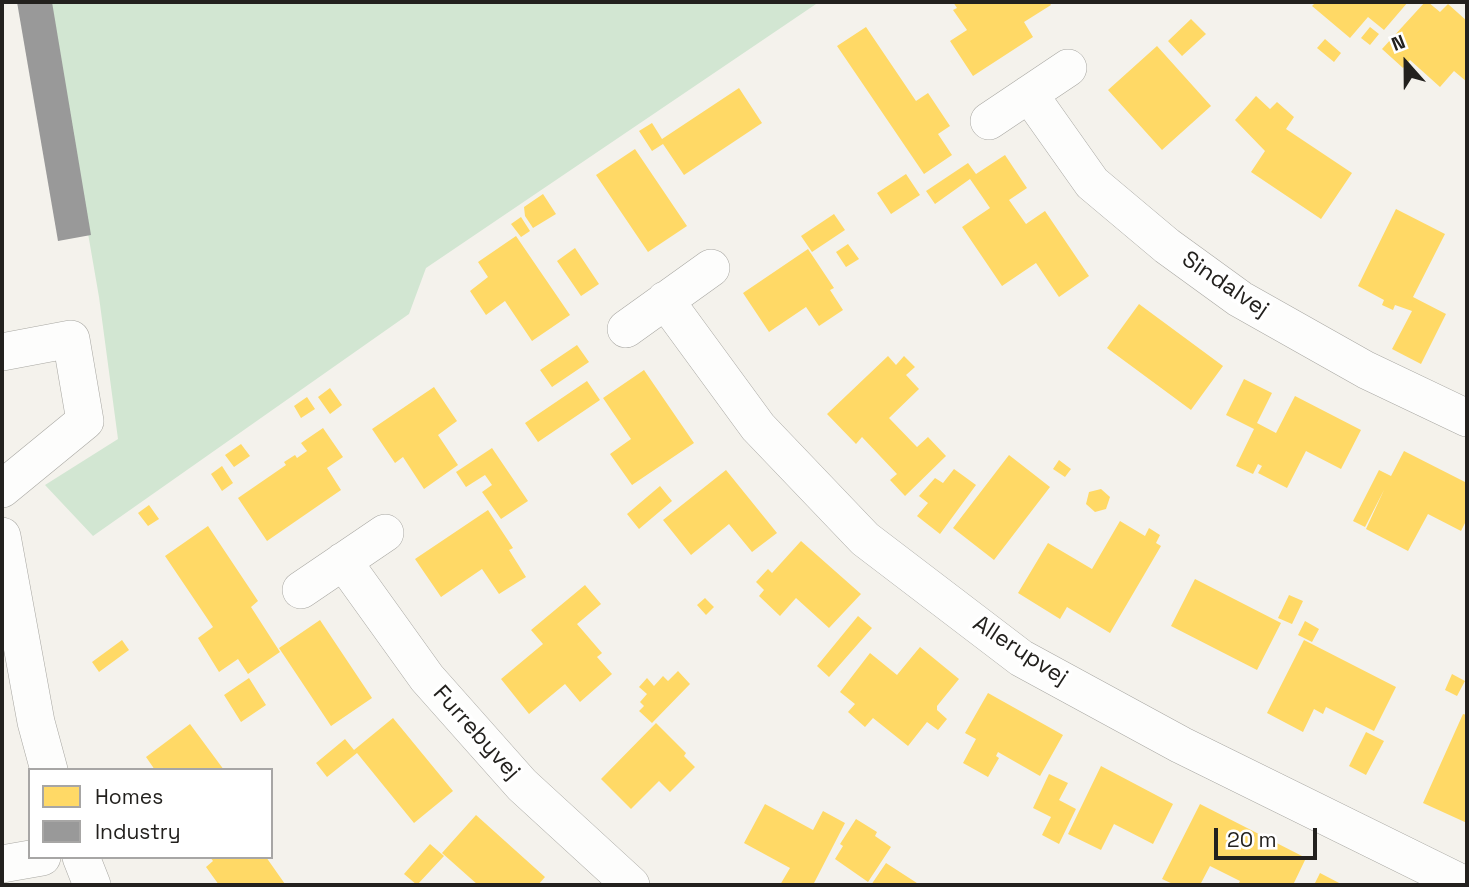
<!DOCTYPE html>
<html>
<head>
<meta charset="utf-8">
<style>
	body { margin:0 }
	#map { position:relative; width:1469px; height:887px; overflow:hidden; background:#f4f2ec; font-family:"Space Grotesk",sans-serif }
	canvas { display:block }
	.frame { position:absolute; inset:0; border:4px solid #23211e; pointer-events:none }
	.legend { position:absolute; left:28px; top:768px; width:245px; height:91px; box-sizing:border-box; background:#fff; border:2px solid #a7a6a5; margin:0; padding:9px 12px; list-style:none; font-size:21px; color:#23211e }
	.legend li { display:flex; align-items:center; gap:14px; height:35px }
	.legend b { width:35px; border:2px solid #a7a6a5 }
	.north { position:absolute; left:1371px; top:28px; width:70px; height:70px; -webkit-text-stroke:5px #fff; paint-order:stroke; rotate:339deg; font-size:19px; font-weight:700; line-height:28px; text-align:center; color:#23211e }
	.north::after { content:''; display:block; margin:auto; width:24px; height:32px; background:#23211e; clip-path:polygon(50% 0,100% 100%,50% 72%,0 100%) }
	.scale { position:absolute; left:1214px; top:828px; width:103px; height:32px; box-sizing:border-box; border:4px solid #23211e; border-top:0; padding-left:9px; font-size:21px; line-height:24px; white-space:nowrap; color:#23211e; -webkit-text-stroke:5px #fff; paint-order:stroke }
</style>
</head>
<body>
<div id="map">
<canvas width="1469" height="887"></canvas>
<div class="frame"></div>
<ul class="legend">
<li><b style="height:19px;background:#ffd966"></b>Homes</li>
<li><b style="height:19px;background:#999"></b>Industry</li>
</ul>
<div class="north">N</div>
<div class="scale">20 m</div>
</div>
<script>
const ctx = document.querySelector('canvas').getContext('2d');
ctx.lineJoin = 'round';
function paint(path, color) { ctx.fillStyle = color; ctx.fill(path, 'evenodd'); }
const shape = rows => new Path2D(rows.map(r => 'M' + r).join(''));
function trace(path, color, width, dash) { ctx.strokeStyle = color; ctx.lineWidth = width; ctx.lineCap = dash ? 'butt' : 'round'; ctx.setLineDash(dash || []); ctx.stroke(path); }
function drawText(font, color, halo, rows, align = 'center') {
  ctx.font = font + ' "Space Grotesk",sans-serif'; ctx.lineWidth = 7; ctx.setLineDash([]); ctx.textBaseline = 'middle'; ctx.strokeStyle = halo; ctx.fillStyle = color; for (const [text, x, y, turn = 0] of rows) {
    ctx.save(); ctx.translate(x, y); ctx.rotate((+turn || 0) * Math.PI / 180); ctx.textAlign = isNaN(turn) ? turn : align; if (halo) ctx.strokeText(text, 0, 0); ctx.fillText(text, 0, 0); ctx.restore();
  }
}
paint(shape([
	[48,2,819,2,426,268,409,314,93,536,45,485,118,439,99,297]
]), '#d2e6d2');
paint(shape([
	[953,2,1049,2,1051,5,1024,22,1033,37,973,76,950,41,967,30,953,10,957,8],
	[1316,2,1408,2,1384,30,1368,17,1350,38,1312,6],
	[1425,2,1428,2,1440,12,1448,4,1467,21,1467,82,1454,71,1440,87,1410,60,1403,68,1382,49],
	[1191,19,1206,34,1182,56,1168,41],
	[866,27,916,101,928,93,950,126,938,134,952,155,924,174,837,46],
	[1370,27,1379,34,1370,45,1361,38],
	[1325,39,1341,53,1334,62,1317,48],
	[1157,46,1211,106,1162,150,1108,90],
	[739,88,762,123,684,175,663,144,652,151,639,131,652,123,662,139],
	[1256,96,1270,109,1277,102,1294,117,1286,129,1352,173,1321,219,1251,172,1265,151,1235,120],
	[635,149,687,226,648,252,596,175],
	[1005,155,1027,188,1009,200,1026,224,1045,211,1089,276,1059,297,1036,263,1002,286,962,227,990,208,970,179,935,204,926,191,968,163,976,174],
	[906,174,920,195,891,214,877,193],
	[543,194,556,214,533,228,525,216,524,207],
	[1396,209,1445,234,1413,297,1446,314,1421,364,1392,349,1412,311,1395,305,1393,310,1382,305,1384,300,1358,286],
	[834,214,845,230,812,252,801,236],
	[521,217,530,231,521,237,511,224],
	[516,236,570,315,532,341,505,301,486,315,470,291,488,277,478,262],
	[848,244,859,259,846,267,836,252],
	[575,248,599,284,581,296,557,261],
	[808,249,834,288,830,290,843,310,819,326,806,307,769,332,743,293],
	[1139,304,1223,366,1191,410,1107,348],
	[577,345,589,362,552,387,540,370],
	[888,356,896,365,904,356,915,367,906,375,919,389,889,418,917,447,928,437,946,456,905,496,890,480,897,474,862,437,856,444,827,414],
	[644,370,694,443,632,485,610,454,631,439,603,398],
	[1244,379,1272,393,1257,423,1276,433,1295,396,1361,430,1341,469,1306,451,1287,488,1258,473,1262,466,1258,464,1253,474,1236,466,1254,429,1226,415],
	[587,381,600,400,538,442,525,423],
	[434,387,457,421,438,435,458,465,424,489,403,457,395,463,372,429],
	[330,388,342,405,330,414,318,397],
	[307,397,315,409,301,418,294,406],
	[323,428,343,457,327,468,341,490,267,541,238,498,286,465,284,462,295,455,297,458,307,451,301,443],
	[241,444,250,456,234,467,225,455],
	[492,448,528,501,501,519,482,492,492,485,485,475,466,487,456,472],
	[1404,451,1467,483,1467,519,1461,531,1428,514,1408,551,1366,529,1384,490,1365,527,1353,521,1379,470,1391,476],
	[1009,455,1050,487,994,560,953,528],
	[1059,460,1071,469,1065,477,1053,469],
	[222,466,233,483,222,491,211,474],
	[954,469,976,485,940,534,917,516,928,503,919,496,935,478,943,483],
	[726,470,777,533,752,552,729,524,691,555,663,520],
	[660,486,672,501,639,529,627,514],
	[1101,489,1110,497,1106,509,1095,512,1086,504,1089,492],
	[149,505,159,519,148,526,138,513],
	[488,510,513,548,509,550,526,577,499,594,482,569,441,597,415,559],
	[1120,521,1145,536,1149,528,1160,535,1156,543,1161,546,1110,633,1067,607,1060,619,1018,593,1048,543,1092,569],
	[208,526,258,601,251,607,280,652,248,674,238,659,219,672,198,638,213,627,165,556],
	[801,541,861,594,829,628,796,598,780,616,759,596,764,590,756,582,768,569,772,573],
	[1195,579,1281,623,1257,670,1171,626],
	[585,585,601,604,577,624,602,653,597,657,612,674,580,702,565,684,529,714,501,679,543,644,531,630],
	[1289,595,1303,601,1292,624,1278,618],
	[705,598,714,607,706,615,697,605],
	[858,616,872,628,829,677,817,666],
	[320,620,372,698,331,726,279,648],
	[1305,621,1319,629,1312,642,1298,635],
	[122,640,129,650,99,672,92,662],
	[1304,640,1396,687,1374,731,1326,707,1323,714,1314,709,1303,732,1267,713],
	[920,647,959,679,937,706,937,710,947,719,938,730,927,722,908,746,873,718,865,727,848,712,855,704,840,692,870,653,897,675],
	[678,671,690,684,652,723,639,711,644,706,640,702,647,694,639,687,647,678,654,686,663,676,668,681],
	[1452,674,1465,681,1457,696,1445,690],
	[249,678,266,705,241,722,224,695],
	[988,693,1063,735,1040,776,998,752,996,756,999,758,988,777,963,763,976,739,965,733],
	[1463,714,1467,715,1467,823,1423,803],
	[393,718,453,791,414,823,357,753,327,777,316,763,345,739,354,750],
	[656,723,686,753,684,756,695,767,670,792,659,781,631,809,601,779],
	[190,724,224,770,155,770,146,757],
	[1366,732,1384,741,1366,775,1349,766],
	[1101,766,1173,804,1153,844,1114,824,1101,850,1068,834],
	[1049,774,1068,783,1059,800,1076,809,1059,844,1042,835,1051,817,1033,808],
	[765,804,813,830,823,811,845,823,813,885,780,885,790,868,744,843],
	[1200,804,1306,858,1293,885,1238,885,1240,881,1210,866,1200,885,1175,885,1162,879],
	[476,815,545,877,538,885,478,885,442,853],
	[856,819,877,832,875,836,891,847,868,882,835,859,843,846,840,844],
	[430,844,444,856,417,885,404,874],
	[210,857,266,857,285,884,219,885,206,867,213,861],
	[886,863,920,885,871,885],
	[1320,873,1343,885,1314,885]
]), '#ffd966');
paint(shape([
	[17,2,52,2,91,235,58,241]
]), '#999');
const street = shape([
	[1029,94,1092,183,1167,246,1240,299,1366,370,1467,418],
	[989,121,1068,68],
	[665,300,758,427,865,539,1021,658,1181,745,1465,885],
	[626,329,711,268],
	[2,352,71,339,85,421,2,489],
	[2,536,36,722,49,770],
	[343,561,427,678,522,785,631,885],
	[301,590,385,533],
	[81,857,92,885],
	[2,864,42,857]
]);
trace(street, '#a8a7a2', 38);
trace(street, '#fdfdfc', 37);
drawText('23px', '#23211e', '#fff', [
	["Sindalvej",1225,285,34],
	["Allerupvej",1020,651,33],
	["Furrebyvej",476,733,48]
]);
</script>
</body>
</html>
